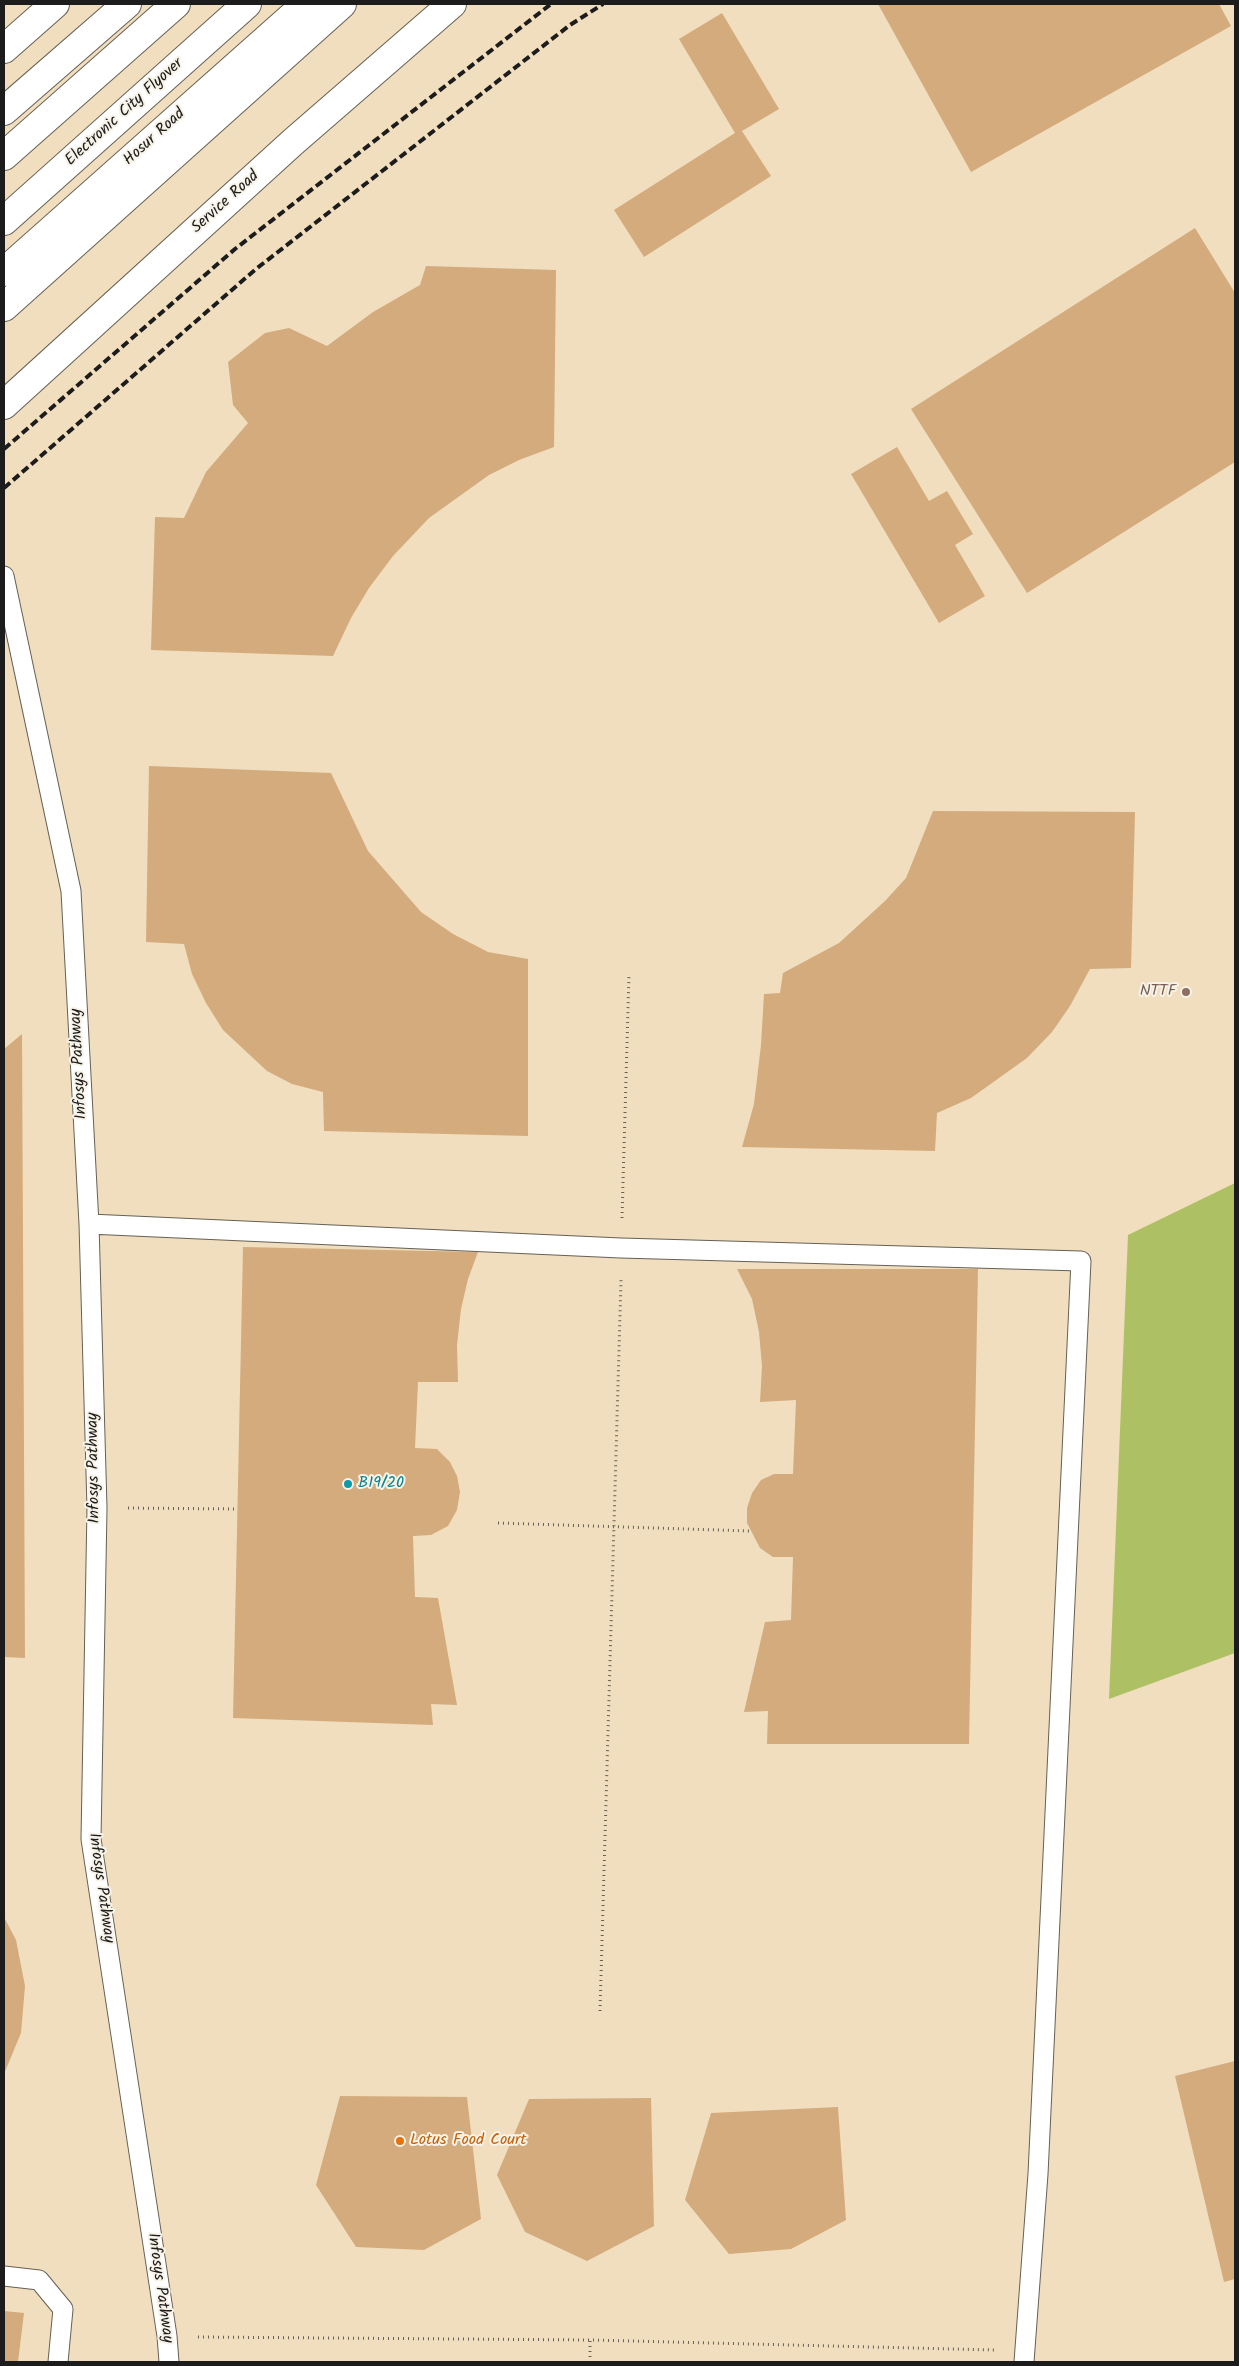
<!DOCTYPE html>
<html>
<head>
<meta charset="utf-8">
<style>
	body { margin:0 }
	#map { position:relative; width:1239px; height:2366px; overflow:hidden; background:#f0debe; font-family:Kalam,sans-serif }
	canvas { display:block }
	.frame { position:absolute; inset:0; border:5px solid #1c1c1c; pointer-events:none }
</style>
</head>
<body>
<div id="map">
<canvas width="1239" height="2366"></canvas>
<div class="frame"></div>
</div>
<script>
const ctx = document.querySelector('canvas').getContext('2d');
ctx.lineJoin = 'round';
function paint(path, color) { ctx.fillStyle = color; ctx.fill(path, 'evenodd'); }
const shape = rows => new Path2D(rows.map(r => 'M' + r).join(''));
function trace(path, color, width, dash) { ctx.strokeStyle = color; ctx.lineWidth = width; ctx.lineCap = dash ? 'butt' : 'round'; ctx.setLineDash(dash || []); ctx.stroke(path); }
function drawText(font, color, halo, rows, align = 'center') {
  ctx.font = font + ' Kalam,sans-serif'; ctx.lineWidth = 4; ctx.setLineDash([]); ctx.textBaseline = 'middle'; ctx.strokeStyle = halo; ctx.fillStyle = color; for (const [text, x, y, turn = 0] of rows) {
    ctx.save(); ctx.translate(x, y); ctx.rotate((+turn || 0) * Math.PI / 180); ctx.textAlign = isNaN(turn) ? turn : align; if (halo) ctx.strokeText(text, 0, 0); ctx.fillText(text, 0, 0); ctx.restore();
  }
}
paint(shape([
	[1235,1183,1235,1653,1109,1699,1128,1235]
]), '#adc064');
paint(shape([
	[878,4,1219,4,1231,26,971,172],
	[722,13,779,109,742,131,771,176,644,257,614,210,735,133,679,39],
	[1195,228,1235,293,1235,462,1027,593,911,409],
	[426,266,556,270,554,447,519,460,489,475,429,518,393,556,369,588,351,618,333,656,151,650,155,517,184,518,206,472,248,423,233,405,228,362,265,333,289,328,327,346,373,312,420,285],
	[897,447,929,501,947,491,973,534,955,545,985,596,939,623,851,474],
	[149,766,331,773,368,851,421,912,453,934,488,952,528,959,528,1136,324,1131,323,1092,292,1084,267,1071,223,1030,206,1003,192,974,184,944,146,942],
	[933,811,1135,812,1131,968,1090,969,1070,1006,1052,1032,1027,1058,971,1098,937,1113,935,1151,742,1147,754,1104,761,1045,764,994,780,993,783,973,839,943,885,901,906,878],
	[22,1034,25,1658,4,1657,4,1049],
	[243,1247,478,1252,468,1279,461,1309,457,1345,458,1382,418,1382,415,1448,437,1449,450,1462,457,1476,460,1492,457,1510,448,1526,431,1535,413,1536,415,1597,438,1598,457,1705,431,1704,433,1725,233,1718],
	[737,1269,978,1269,969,1744,767,1744,768,1711,744,1712,765,1622,791,1620,793,1557,773,1557,760,1548,747,1523,747,1508,752,1493,761,1480,774,1474,793,1474,796,1400,760,1402,762,1366,759,1332,752,1299],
	[4,1917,16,1940,25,1986,21,2033,4,2074],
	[1235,2061,1235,2279,1224,2282,1175,2076],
	[340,2096,467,2097,481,2219,424,2250,356,2247,316,2185],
	[651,2098,654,2226,587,2261,525,2232,497,2175,529,2099],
	[838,2107,846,2220,791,2249,729,2254,685,2200,711,2113],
	[4,2311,24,2313,18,2362,4,2362]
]), '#d4ab7d');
const lane = shape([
	[4,576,71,891,89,1224,97,1508,91,1839,167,2336,169,2362],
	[89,1224,621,1248,1081,1261,1038,2174,1024,2362],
	[4,2276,39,2280,63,2309,58,2362]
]);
const secondary = shape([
	[4,49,55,4],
	[4,405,293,142,452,4]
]);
const highway = shape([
	[4,111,127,4],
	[4,156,176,4],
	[4,221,247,4],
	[4,272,306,4],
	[4,307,342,4]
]);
trace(lane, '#666055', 21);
trace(secondary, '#666055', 30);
trace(highway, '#666055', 30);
trace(shape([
	[622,1218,629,974],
	[128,1508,238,1509],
	[498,1523,750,1531],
	[600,2011,621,1280],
	[198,2337,590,2340,994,2350],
	[590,2362,590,2340]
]), '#666055', 3, [1, 4]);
trace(lane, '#fff', 19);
trace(secondary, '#fff', 28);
trace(highway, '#fff', 28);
trace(shape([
	[4,449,235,249,551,4],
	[4,488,256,269,570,25,603,4]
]), '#1c1c1c', 4, [8, 4]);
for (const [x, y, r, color] of [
	[1186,992,5,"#8d6e63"],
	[348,1484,5,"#0f9aa8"],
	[400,2141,5,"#e8710a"]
]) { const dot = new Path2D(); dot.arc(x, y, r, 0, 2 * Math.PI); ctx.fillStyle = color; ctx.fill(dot); trace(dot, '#f7f3e8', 2); }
drawText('16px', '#1c1c1c', '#f7f3e8', [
	["Electronic City Flyover",125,113,-42],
	["Hosur Road",155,138,-42],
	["Service Road",226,203,-42],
	["Infosys Pathway",80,1064,-93],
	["Infosys Pathway",95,1468,-91],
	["Infosys Pathway",100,1888,82],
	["Infosys Pathway",159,2288,82]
]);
drawText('16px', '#785e54', '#f7f3e8', [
	["NTTF",1176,992]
], 'right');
drawText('16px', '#0d838f', '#f7f3e8', [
	["B19/20",358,1484]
], 'left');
drawText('16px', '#c56008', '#f7f3e8', [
	["Lotus Food Court",410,2141]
], 'left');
</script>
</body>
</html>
